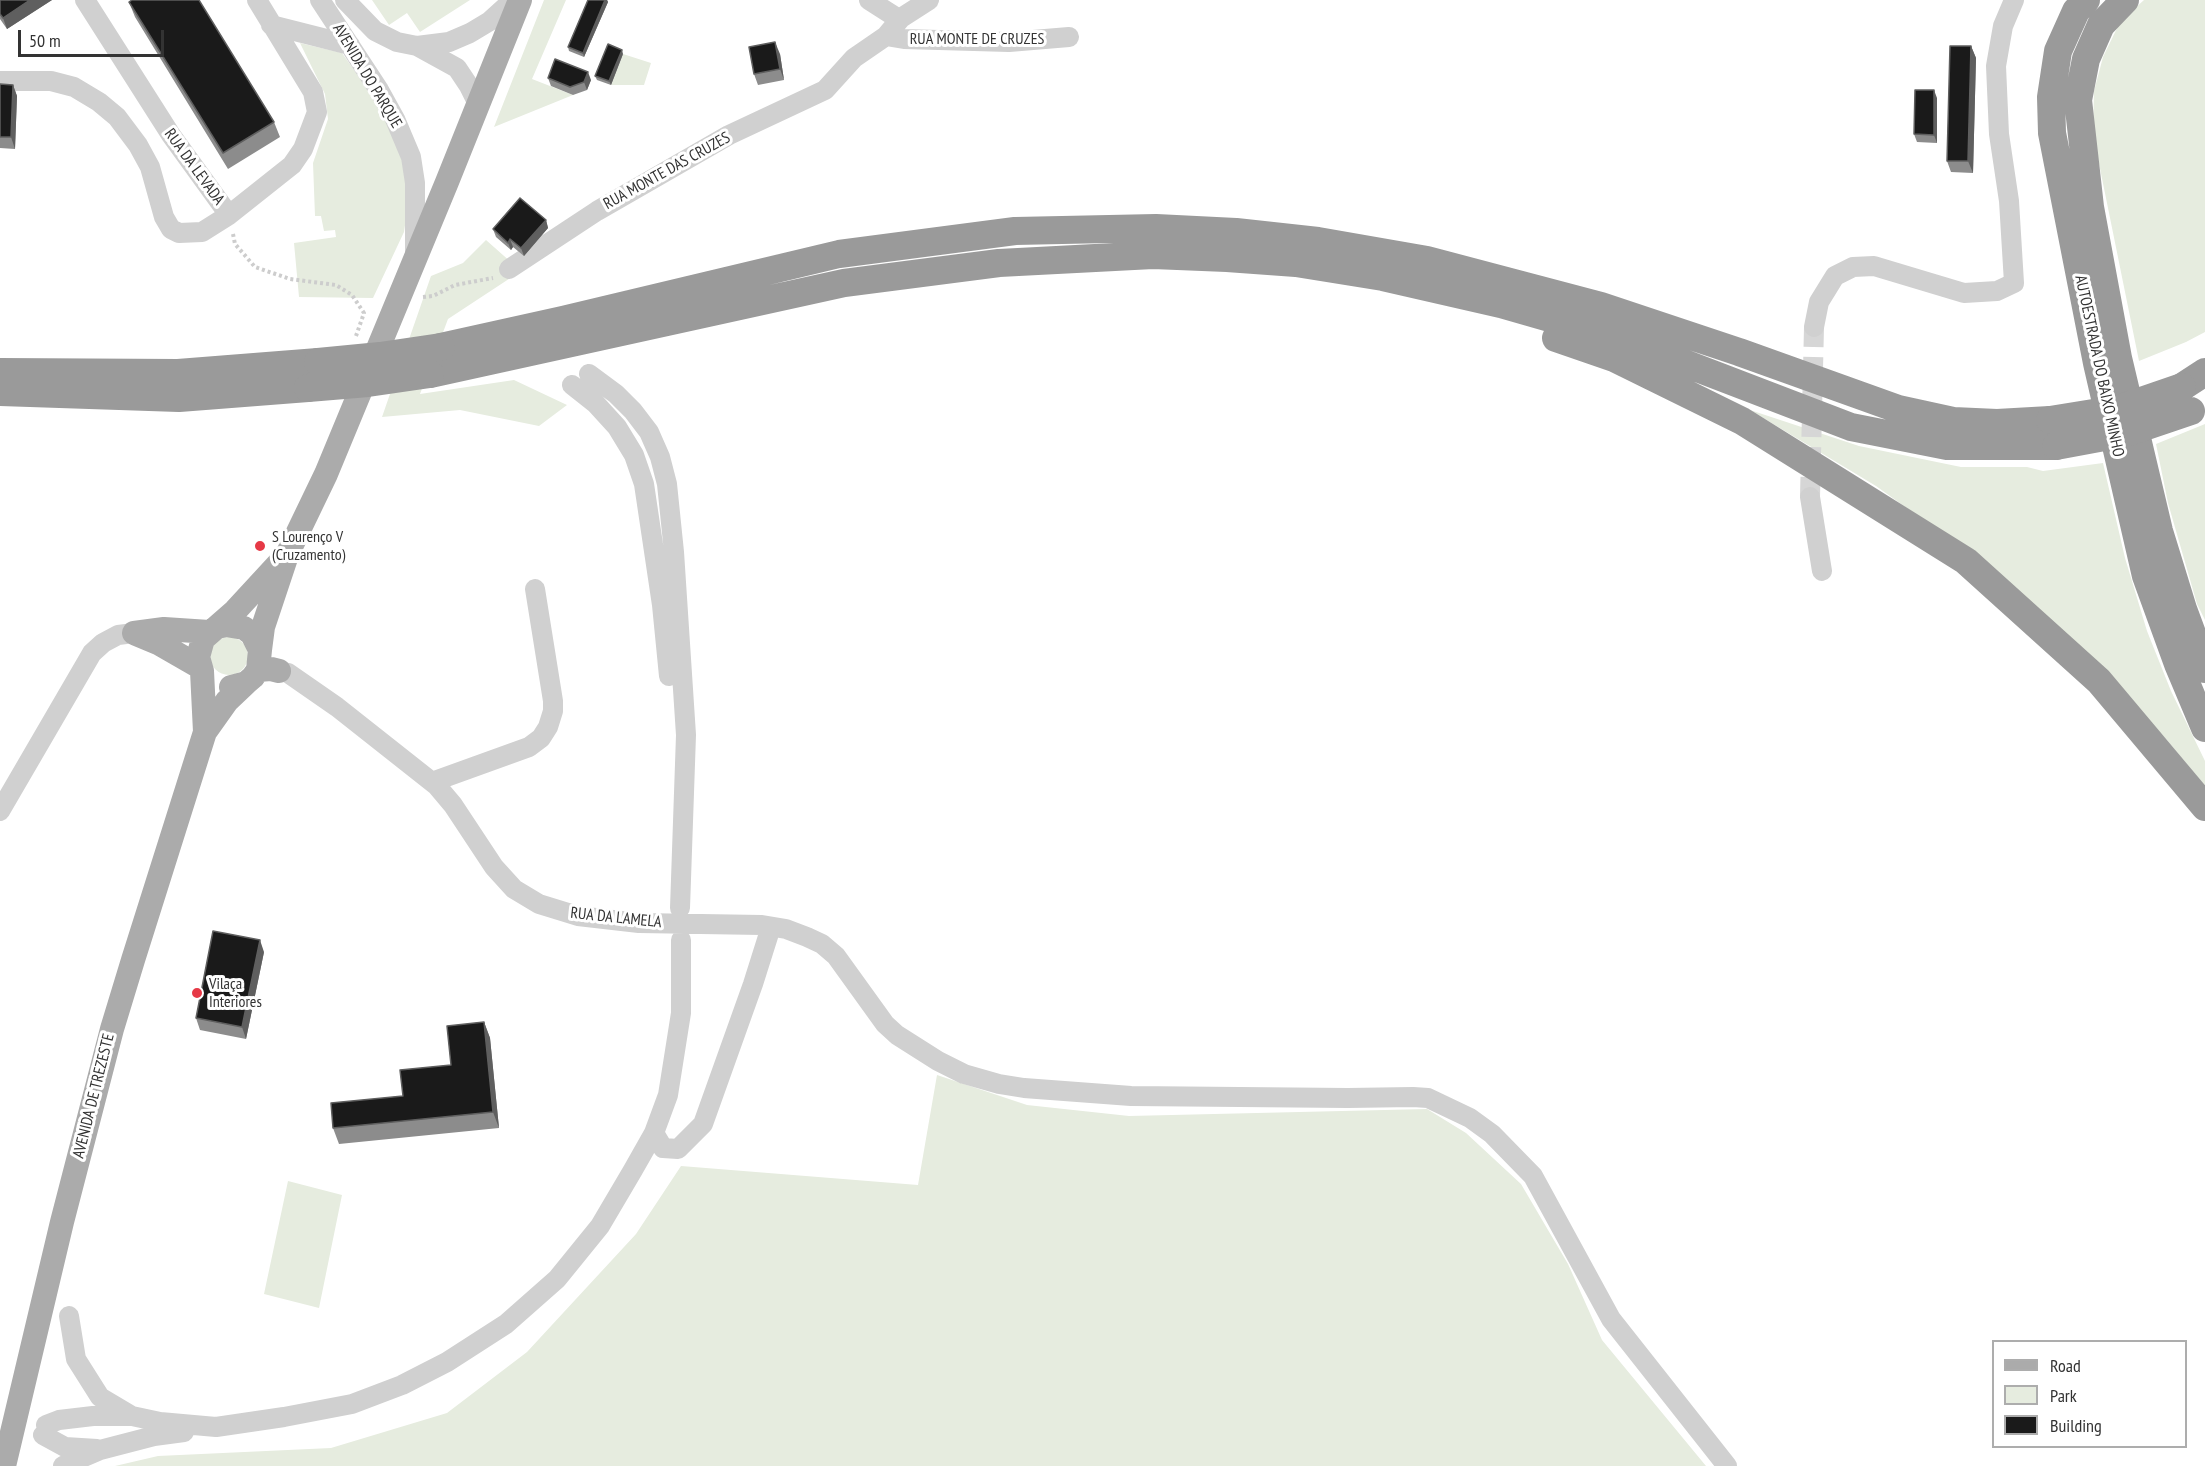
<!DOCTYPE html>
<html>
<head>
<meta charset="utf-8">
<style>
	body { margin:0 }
	#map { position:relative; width:2205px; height:1466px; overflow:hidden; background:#fff; font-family:"PT Sans Narrow",sans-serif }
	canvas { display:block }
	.legend { position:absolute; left:1992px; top:1340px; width:195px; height:108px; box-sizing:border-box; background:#fff; border:2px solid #adadad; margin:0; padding:8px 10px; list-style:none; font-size:18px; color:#333 }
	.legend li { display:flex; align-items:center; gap:12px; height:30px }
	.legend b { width:30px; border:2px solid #adadad }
	.scale { position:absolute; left:18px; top:30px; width:146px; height:27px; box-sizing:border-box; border:3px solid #333; border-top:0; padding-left:8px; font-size:18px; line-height:21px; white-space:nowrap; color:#333; -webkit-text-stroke:4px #fff; paint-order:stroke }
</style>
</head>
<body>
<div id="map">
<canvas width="2205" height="1466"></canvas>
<ul class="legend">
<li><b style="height:8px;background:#ababab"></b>Road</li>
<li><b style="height:16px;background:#e6ecdf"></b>Park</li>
<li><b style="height:16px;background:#1a1a1a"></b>Building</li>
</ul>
<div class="scale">50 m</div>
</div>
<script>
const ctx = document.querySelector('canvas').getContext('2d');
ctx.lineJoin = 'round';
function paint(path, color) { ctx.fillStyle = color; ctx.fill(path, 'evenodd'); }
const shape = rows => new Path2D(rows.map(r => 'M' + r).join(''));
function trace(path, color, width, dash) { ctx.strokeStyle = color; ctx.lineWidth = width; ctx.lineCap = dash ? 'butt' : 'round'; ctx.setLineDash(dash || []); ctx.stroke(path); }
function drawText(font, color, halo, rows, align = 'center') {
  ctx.font = font + ' "PT Sans Narrow",sans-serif'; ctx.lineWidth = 6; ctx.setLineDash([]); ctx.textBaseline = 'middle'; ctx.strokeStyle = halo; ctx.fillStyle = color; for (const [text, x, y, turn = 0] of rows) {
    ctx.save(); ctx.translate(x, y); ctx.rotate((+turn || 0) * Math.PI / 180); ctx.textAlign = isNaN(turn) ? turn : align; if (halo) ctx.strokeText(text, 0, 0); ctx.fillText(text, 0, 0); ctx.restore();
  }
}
paint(shape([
	[372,0,470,0,420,32,407,13,389,25],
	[544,0,566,0,532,79,573,95,494,127],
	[2144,0,2205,0,2205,332,2186,342,2139,361,2093,134,2094,91,2103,57,2120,22],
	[300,43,342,53,388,118,399,145,406,174,408,205,404,232,373,298,299,297,294,243,336,237,335,230,324,231,321,216,315,216,313,163,328,119,325,94],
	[623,54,651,63,644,85,611,85],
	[486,240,521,271,448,319,420,394,514,380,567,405,539,426,460,410,382,417,431,276,463,263],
	[1750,410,1859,446,1961,467,2027,467,2043,471,2103,463,2125,558,2147,631,2171,691,2205,761,2205,786,2166,739,2105,675,1922,519,1876,486],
	[2205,424,2205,620,2197,604,2168,503,2156,444],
	'210 656a19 19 0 1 1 38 0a19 19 0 1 1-38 0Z',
	[937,1075,1027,1105,1129,1116,1427,1109,1466,1133,1521,1184,1568,1264,1602,1340,1706,1466,115,1466,158,1456,331,1448,447,1413,527,1352,636,1234,681,1166,918,1185],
	[288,1181,342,1195,319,1308,264,1294]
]), '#e6ecdf');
trace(shape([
	[1810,497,1814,327]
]), '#d6d6d6', 20, [20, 10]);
trace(shape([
	[233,234,235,244,255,267,290,279,336,285,352,295,364,313,356,336],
	[423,297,433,296,455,285,493,278]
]), '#cdcdcd', 4, [3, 3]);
trace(shape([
	[85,0,171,135,229,215,292,165,303,149,317,112,313,92,257,0],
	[320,0,379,90,395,119,411,157,415,183,415,254],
	[345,0,375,31,397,42,417,46,457,68,469,86,478,104],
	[869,0,894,16,901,18],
	[271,25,350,45],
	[886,36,904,39,1009,42,1069,37],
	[417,46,449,42,470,33,490,21,513,0],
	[0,81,51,81,74,87,99,102,117,117,138,145,150,167,164,217,171,229,179,233,202,232,229,215],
	[509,269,597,211,729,135,825,90,854,58,886,36,901,18,929,0],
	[1814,327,1819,302,1835,276,1853,267,1874,266,1964,293,1997,291,2014,283,2009,201,1999,134,1996,66,2003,26,2014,0],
	[589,374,616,394,633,411,649,432,660,457,667,484,674,552,686,735,680,908],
	[572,385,596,404,617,427,634,455,644,484,662,605,669,676],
	[1810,497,1822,571],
	[279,671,288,673,337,707,437,786,453,805,494,867,514,889,539,904,578,916,639,923,762,925,786,929,807,937,822,944,836,956,885,1024,897,1035,938,1061,964,1074,999,1084,1024,1088,1131,1096,1348,1098,1413,1097,1428,1098,1470,1118,1492,1134,1533,1176,1611,1319,1727,1466],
	[432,782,529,747,541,738,548,727,553,711,553,701,535,589],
	[0,811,92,653,103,643,118,635,134,633],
	[654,1133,663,1148,678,1149,703,1124,753,984,771,927],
	[69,1316,76,1359,100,1397,132,1416,160,1422,216,1427,284,1417,352,1404,402,1385,447,1362,506,1324,557,1279,600,1226,633,1170,654,1133,668,1095,681,1013,681,940],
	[46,1425,59,1420,93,1416,132,1416],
	[43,1435,65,1447,97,1449],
	[63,1466,100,1450,154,1436,184,1432]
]), '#d0d0d0', 20);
trace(shape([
	[217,627,226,625,244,628,252,634,260,650,258,670,253,677,246,683,231,687],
	[134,633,164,629,209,632],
	[136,634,160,644,200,667],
	[260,650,263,627,287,555,326,474,447,182,520,0],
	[258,670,271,669,279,671],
	[205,732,202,671,198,657,203,639,235,611,283,559],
	[4,1466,62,1222,112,1029,133,960,205,732,227,701,246,683]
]), '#ababab', 24);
trace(shape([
	[2086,0,2076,11,2058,51,2051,97,2052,133,2097,363,2146,576,2178,664,2205,728],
	[2125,0,2101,25,2086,59,2078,100,2090,207,2118,358,2159,531,2183,609,2205,669],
	[1556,338,1614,358,1742,421,1966,561,2099,681,2205,807],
	[441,347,563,320,839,254,1015,231,1156,228,1236,232,1318,241,1427,260,1601,306,1739,352,1898,409,1953,421,1997,423,2050,420],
	[0,372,178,373,318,362],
	[430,374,844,283,999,263,1153,255,1227,258,1296,263,1383,277,1501,304,1616,337,1851,427,1947,446,2056,446],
	[2182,387,2205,372],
	[0,392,179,398,308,388]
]), '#9a9a9a', 28);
trace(shape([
	[318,362,380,356,441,347],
	[308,388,368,383,430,374],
	[2050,420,2118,409,2182,387],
	[2056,446,2126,433,2191,411]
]), '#9a9a9a', 28);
paint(shape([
	[0,0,52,0,7,29,0,19],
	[588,0,607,0,608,2,584,57,569,51,568,47],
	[129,2,274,122,280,137,228,169,135,17],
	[1971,46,1976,58,1973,173,1951,172,1947,161],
	[623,54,611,85,597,80,595,76],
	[780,54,784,80,758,85,754,74],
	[548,78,591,80,587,90,573,95,551,86],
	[0,84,13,85,17,96,15,149,0,148],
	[1937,98,1937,143,1917,142,1914,134],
	[546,220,548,228,524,256,513,247,511,250,496,237,493,229],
	[264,952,246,1039,200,1030,196,1018],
	[484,1022,490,1038,499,1128,339,1144,333,1128,403,1096,451,1065]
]), '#8c8c8c');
paint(shape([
	[30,0,52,0,7,29,3,18],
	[605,0,607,0,608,2,584,57,583,53],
	[775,42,780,54,784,80,780,69],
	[1971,46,1976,58,1973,173,1968,161],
	[622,50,623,54,611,85,609,81],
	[588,72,591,80,587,90,584,82],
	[13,85,17,96,15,149,11,137],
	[1934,90,1937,98,1937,143,1934,135],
	[546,220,548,228,524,256,521,248],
	[510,239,513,247,511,250,508,243],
	[260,940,264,952,246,1039,242,1027],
	[484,1022,490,1038,499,1128,493,1112]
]), '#5f5f5f');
const building = shape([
	[0,0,30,0,3,18,0,14,0,0],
	[132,0,199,0,274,122,223,153,129,2,132,0],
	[588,0,605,0,583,53,568,47,588,0],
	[775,42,780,69,754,74,749,47,775,42],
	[608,44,622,50,609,81,595,76,608,44],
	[1950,46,1971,46,1968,161,1947,161,1950,46],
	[555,59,588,72,584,82,570,87,548,78,555,59],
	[0,84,13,85,11,137,0,137,0,84],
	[1915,90,1934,90,1934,135,1914,134,1915,90],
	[520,198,546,220,521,248,510,239,508,243,493,229,520,198],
	[213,931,260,940,242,1027,196,1018,213,931],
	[484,1022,493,1112,333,1128,331,1103,403,1096,400,1070,451,1065,447,1026,484,1022]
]);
paint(building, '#1a1a1a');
trace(building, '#5f5f5f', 1.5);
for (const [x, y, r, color] of [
	[260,546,6,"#e63946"],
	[197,993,6,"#e63946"]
]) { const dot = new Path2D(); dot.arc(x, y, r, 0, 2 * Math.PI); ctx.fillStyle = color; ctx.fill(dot); trace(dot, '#fff', 2); }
drawText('16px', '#333', '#fff', [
	["RUA MONTE DE CRUZES",977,39],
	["AVENIDA DO PARQUE",367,76,59],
	["RUA DA LEVADA",194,167,54],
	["RUA MONTE DAS CRUZES",667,171,-29],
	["AUTOESTRADA DO BAIXO MINHO",2099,366,78],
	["RUA DA LAMELA",616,918,6],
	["AVENIDA DE TREZESTE",94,1096,-76]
]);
drawText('16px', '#333', '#fff', [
	["S Lourenço V",272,537],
	["(Cruzamento)",272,555],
	["Vilaça",209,984],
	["Interiores",209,1002]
], 'left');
</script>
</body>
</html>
